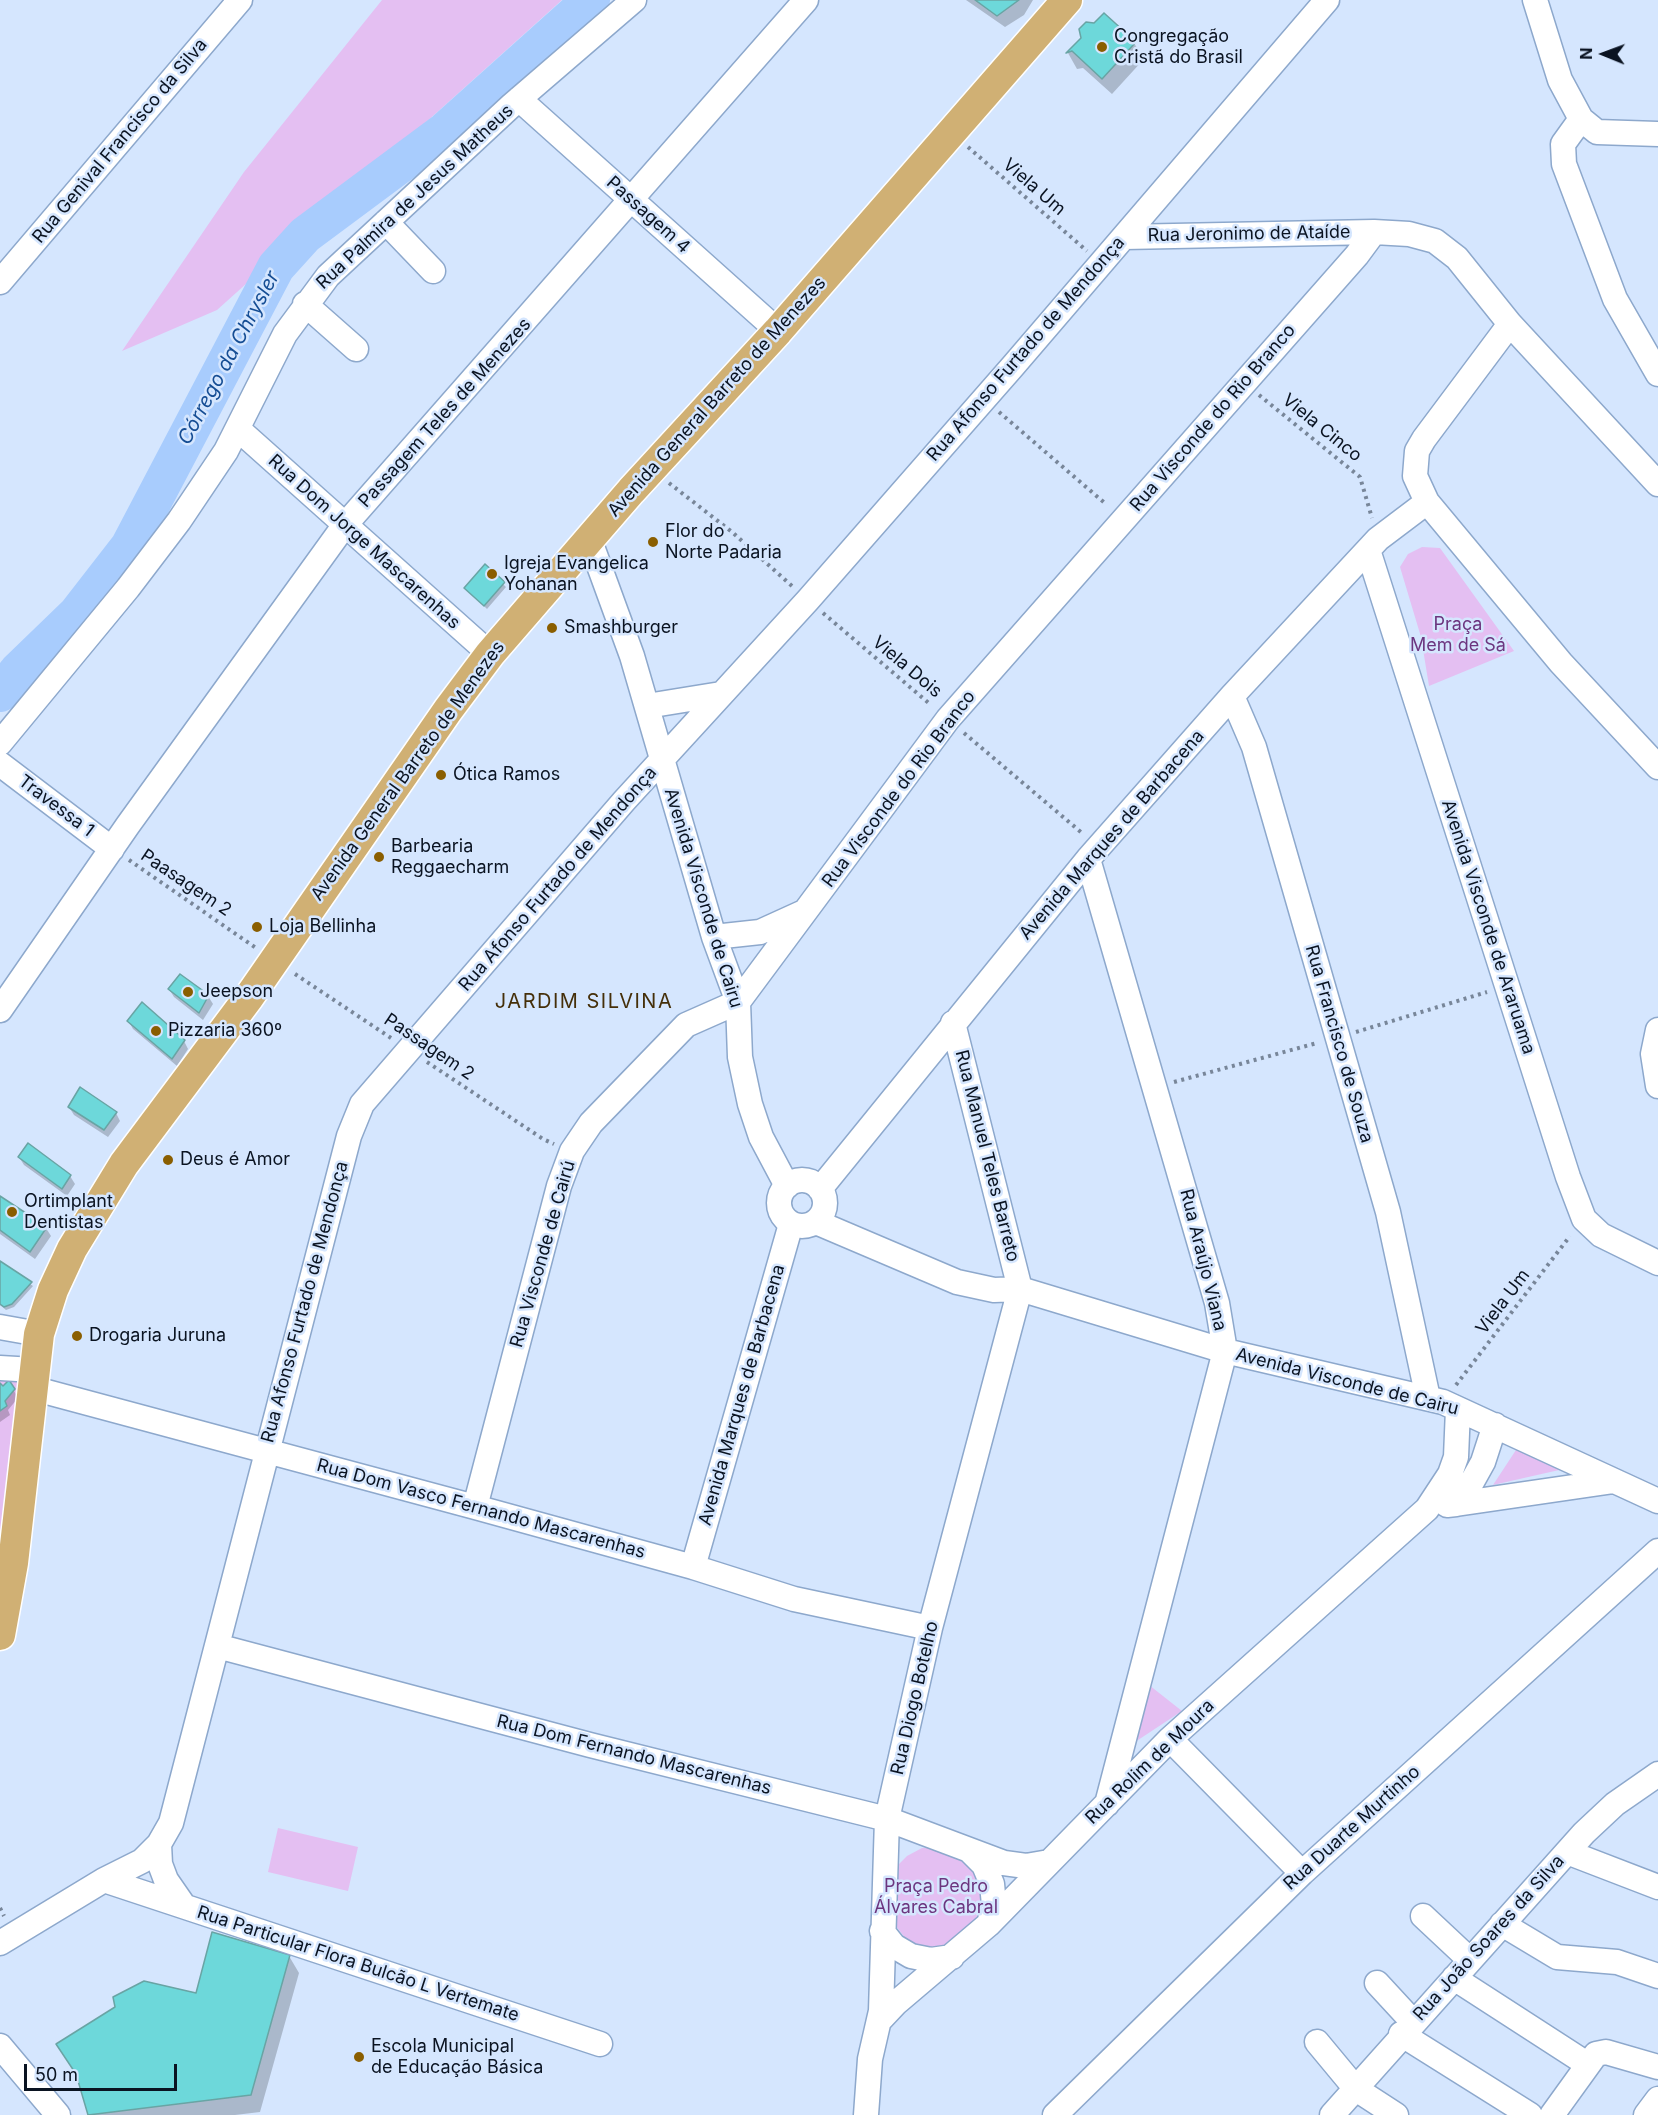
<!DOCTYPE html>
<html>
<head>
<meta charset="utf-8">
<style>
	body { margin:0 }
	#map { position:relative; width:1658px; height:2115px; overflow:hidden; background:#d5e6fe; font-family:Inter,sans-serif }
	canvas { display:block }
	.north { position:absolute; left:1574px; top:24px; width:60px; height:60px; -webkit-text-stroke:4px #d5e6fe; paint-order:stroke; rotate:271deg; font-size:16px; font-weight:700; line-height:24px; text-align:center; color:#0a1321 }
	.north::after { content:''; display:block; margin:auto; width:21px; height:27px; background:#0a1321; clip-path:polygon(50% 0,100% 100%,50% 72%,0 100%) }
	.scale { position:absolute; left:24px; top:2064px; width:153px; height:27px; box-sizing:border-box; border:3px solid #0a1321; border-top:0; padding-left:8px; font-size:18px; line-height:21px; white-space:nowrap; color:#0a1321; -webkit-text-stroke:4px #d5e6fe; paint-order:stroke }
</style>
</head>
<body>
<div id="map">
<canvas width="1658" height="2115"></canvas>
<div class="north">N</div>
<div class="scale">50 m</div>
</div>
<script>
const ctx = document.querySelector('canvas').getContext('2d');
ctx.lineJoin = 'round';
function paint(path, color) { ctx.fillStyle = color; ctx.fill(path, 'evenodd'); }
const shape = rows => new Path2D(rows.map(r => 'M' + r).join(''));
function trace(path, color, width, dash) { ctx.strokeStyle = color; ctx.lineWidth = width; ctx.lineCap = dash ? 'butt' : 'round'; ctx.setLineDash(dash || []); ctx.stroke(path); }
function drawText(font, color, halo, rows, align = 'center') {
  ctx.font = font + ' Inter,sans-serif'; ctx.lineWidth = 5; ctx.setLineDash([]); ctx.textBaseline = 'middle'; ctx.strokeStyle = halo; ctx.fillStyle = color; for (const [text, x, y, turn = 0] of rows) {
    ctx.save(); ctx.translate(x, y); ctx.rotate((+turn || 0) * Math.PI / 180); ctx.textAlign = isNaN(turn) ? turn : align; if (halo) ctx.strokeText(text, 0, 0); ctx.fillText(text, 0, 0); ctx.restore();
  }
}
paint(shape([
	[382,0,562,0,217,310,122,351,244,172],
	[1422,547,1440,548,1514,651,1429,686,1421,637,1400,567,1408,554],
	[0,1373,25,1377,0,1579],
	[1516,1450,1568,1468,1493,1485],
	[1149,1685,1182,1711,1132,1744],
	[278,1828,358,1847,348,1891,268,1872],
	[940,1847,971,1861,987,1893,978,1926,950,1947,933,1949,918,1946,906,1939,889,1917,894,1869,907,1856,922,1848]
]), '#e4bff2');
paint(shape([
	[966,0,1033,0,1024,15,1005,27],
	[1082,39,1134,43,1144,59,1112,94,1083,68,1077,69,1068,53],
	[485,567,506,587,487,609,466,588],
	[169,989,208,996,213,1004,203,1020,174,997],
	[129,1022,184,1041,188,1049,177,1066,133,1029],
	[69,1107,116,1113,120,1121,108,1137,74,1115],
	[28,1145,70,1176,75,1184,67,1196,24,1165,19,1157],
	[0,1198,46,1228,51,1236,35,1259,0,1234],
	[0,1263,33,1286,14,1307,6,1310,0,1305],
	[9,1382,18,1398,8,1410,10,1415,0,1422,0,1385,3,1388],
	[289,1956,299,1973,260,2112,235,2115,89,2115,79,2077,197,1994]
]), '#0003');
trace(shape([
	[0,693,18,671,77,614,129,547,276,267,305,235,445,131,591,0]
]), '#a8ccfd', 38);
const building = shape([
	[975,0,1019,0,997,16,975,0],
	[1104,13,1136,42,1102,79,1072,51,1066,53,1081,38,1079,29,1086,22,1094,23,1104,13],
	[485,564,505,582,484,606,464,588,485,564],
	[180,974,209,995,199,1013,168,989,180,974],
	[142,1002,185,1040,172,1059,127,1021,142,1002],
	[80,1087,117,1112,104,1130,68,1107,80,1087],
	[28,1143,71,1175,62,1189,18,1157,28,1143],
	[0,1196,47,1227,30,1252,0,1230,0,1196],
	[0,1261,32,1282,12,1304,4,1307,0,1304,0,1261],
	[9,1380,15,1389,5,1401,7,1406,0,1411,0,1383,3,1386,9,1380],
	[212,1932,290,1955,251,2095,88,2115,76,2074,56,2044,115,2007,113,1997,144,1981,196,1993,212,1932]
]);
paint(building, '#6dd8da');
trace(building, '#69a4a4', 1.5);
const minor = shape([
	[1535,0,1560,80,1581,119,1597,132,1658,134],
	[519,99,778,331],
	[1581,119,1563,144,1564,164,1615,299,1658,374],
	[386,222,433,271],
	[1124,237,1374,232,1409,234,1435,241,1457,258,1510,324,1658,484],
	[0,282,240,0],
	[305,304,356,349],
	[1510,324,1424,439,1417,451,1415,476,1427,502,1561,663,1658,767],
	[238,429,490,654],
	[590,541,632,656,714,937,738,1002,740,1057,750,1104,761,1137,787,1186],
	[1368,550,1568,1177,1584,1219,1601,1235,1658,1263],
	[1232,696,1254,747,1388,1212,1428,1398],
	[647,706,721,694],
	[0,743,128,588,179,521,226,451,285,334,328,276,512,105,634,0],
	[0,764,112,849],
	[1088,859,1217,1303,1225,1351,1107,1804],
	[714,937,760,932,804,912],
	[0,1010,128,825,344,526,806,0],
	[1658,1030,1653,1054,1658,1086],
	'779 1203a23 23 0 1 1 46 0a23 23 0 1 1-46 0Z',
	[820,1189,1088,859,1232,696,1378,539,1427,502],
	[816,1222,957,1282,994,1290,1020,1289,1225,1351,1443,1402,1658,1501],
	[0,1327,39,1334],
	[0,1368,34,1370],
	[32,1388,475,1507,693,1567,794,1599,930,1628],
	[1456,1504,1614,1481],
	[1447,1505,1456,1504,1468,1489,1483,1462,1495,1425],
	[475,1507,559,1186,572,1151,591,1123,686,1025,738,1002,948,719,1357,255,1374,232],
	[693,1567,791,1224],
	[217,1646,590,1745,887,1819,1004,1863,1026,1866,1049,1862],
	[1170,1739,1302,1873],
	[159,1844,160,1864,166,1880,184,1906],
	[970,1851,984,1865,992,1884,994,1905,989,1924],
	[1567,1852,1658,1887],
	[104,1880,600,2044],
	[1423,1916,1470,1960],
	[1502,1924,1557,1957,1617,1962,1658,1976],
	[882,1931,894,1946,911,1956,931,1960,952,1957],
	[0,1943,104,1880,142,1861,159,1844,171,1823,349,1136,362,1104,624,801,808,600,1013,366,1327,0],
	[1454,1978,1587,2064],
	[1377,1983,1413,2022],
	[879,2021,896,2003,989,1924,1170,1739,1427,1509,1450,1474,1456,1457,1458,1409],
	[1401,2034,1530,2115],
	[1317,2042,1356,2089,1396,2115],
	[0,2046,58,2115],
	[866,2115,870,2059,881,2011,887,1819,930,1628,1020,1289,953,1023],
	[1055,2115,1302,1873,1658,1551],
	[1332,2115,1584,1833,1615,1804,1658,1774],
	[1552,2115,1596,2054,1606,2052,1658,2067],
	[1646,2115,1658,2099]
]);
const major = shape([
	[0,1635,13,1563,39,1334,53,1290,72,1249,124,1164,249,997,448,710,490,654,631,491,778,331,1067,0]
]);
trace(minor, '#8da8cc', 27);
trace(major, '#fff', 33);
trace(shape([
	[968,147,1087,251],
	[1259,395,1360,477,1372,518],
	[999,412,1107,505],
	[669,483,732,532,792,586],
	[823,613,931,705],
	[964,733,1082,833],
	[129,860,256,948],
	[295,974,391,1038],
	[1356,1032,1487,992],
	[427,1062,543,1139,554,1144],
	[1174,1082,1317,1043],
	[1456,1385,1570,1236],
	[0,1908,4,1916]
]), '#788699', 4, [3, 4.5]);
trace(minor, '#fff', 24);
trace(major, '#d0b074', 30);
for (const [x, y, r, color] of [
	[1102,47,6,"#8a5e00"],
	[653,542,6,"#8a5e00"],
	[492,574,6,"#8a5e00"],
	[552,628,6,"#8a5e00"],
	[441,775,6,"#8a5e00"],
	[379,857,6,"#8a5e00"],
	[257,927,6,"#8a5e00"],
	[188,992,6,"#8a5e00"],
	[156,1031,6,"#8a5e00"],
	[168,1160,6,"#8a5e00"],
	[12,1212,6,"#8a5e00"],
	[77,1336,6,"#8a5e00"],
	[359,2057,6,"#8a5e00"]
]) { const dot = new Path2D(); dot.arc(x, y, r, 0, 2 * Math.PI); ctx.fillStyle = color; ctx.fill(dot); trace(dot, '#d5e6fe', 2); }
drawText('18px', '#0a1321', '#d5e6fe', [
	["Congregação",1114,37],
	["Cristã do Brasil",1114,58],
	["Flor do",665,532],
	["Norte Padaria",665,553],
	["Igreja Evangelica",504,564],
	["Yohanan",504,585],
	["Smashburger",564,628],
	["Ótica Ramos",453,775],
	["Barbearia",391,847],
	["Reggaecharm",391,868],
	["Loja Bellinha",269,927],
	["Jeepson",200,992],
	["Pizzaria 360º",168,1031],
	["Deus é Amor",180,1160],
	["Ortimplant",24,1202],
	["Dentistas",24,1223],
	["Drogaria Juruna",89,1336],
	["Escola Municipal",371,2047],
	["de Educação Básica",371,2068]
], 'left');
drawText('18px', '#0a1321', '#d5e6fe', [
	["Rua Genival Francisco da Silva",120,141,-50],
	["Viela Um",1034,187,41],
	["Rua Palmira de Jesus Matheus",415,197,-43],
	["Passagem 4",648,215,42],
	["Rua Jeronimo de Ataíde",1249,234,-1],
	["Rua Afonso Furtado de Mendonça",1026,349,-49],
	["Avenida General Barreto de Menezes",717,397,-48],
	["Passagem Teles de Menezes",445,413,-48],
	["Rua Visconde do Rio Branco",1213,418,-49],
	["Viela Cinco",1322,428,39],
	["Rua Dom Jorge Mascarenhas",364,542,42],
	["Viela Dois",907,667,40],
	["Avenida General Barreto de Menezes",408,771,-54],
	["Rua Visconde do Rio Branco",899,789,-53],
	["Travessa 1",56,806,37],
	["Avenida Marques de Barbacena",1112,835,-49],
	["Rua Afonso Furtado de Mendonça",558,879,-49],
	["Paasagem 2",186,883,34],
	["Avenida Visconde de Cairu",703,898,73],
	["Avenida Visconde de Araruama",1488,927,72],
	["Rua Francisco de Souza",1339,1044,74],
	["Passagem 2",429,1047,34],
	["Rua Manuel Teles Barreto",987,1156,76],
	["Rua Visconde de Cairú",543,1254,-74],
	["Rua Araújo Viana",1203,1260,76],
	["Rua Afonso Furtado de Mendonça",305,1302,-75],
	["Viela Um",1503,1302,-53],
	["Avenida Visconde de Cairu",1347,1382,14],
	["Avenida Marques de Barbacena",742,1395,-74],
	["Rua Dom Vasco Fernando Mascarenhas",481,1509,15],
	["Rua Diogo Botelho",915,1698,-77],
	["Rua Dom Fernando Mascarenhas",634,1755,14],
	["Rua Rolim de Moura",1150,1762,-44],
	["Rua Duarte Murtinho",1352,1828,-42],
	["Rua João Soares da Silva",1489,1938,-48],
	["Rua Particular Flora Bulcão L Vertemate",358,1964,18]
]);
drawText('18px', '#6c357f', '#d5e6fe', [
	["Praça",1458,625],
	["Mem de Sá",1458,646],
	["Praça Pedro",936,1887],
	["Álvares Cabral",936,1908]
]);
drawText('italic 20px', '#154d94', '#d5e6fe', [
	["Córrego da Chrysler",229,358,-62]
]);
ctx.letterSpacing = '1.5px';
drawText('20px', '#452f09', '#d5e6fe', [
	["JARDIM SILVINA",584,1002]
]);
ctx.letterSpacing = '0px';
</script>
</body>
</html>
